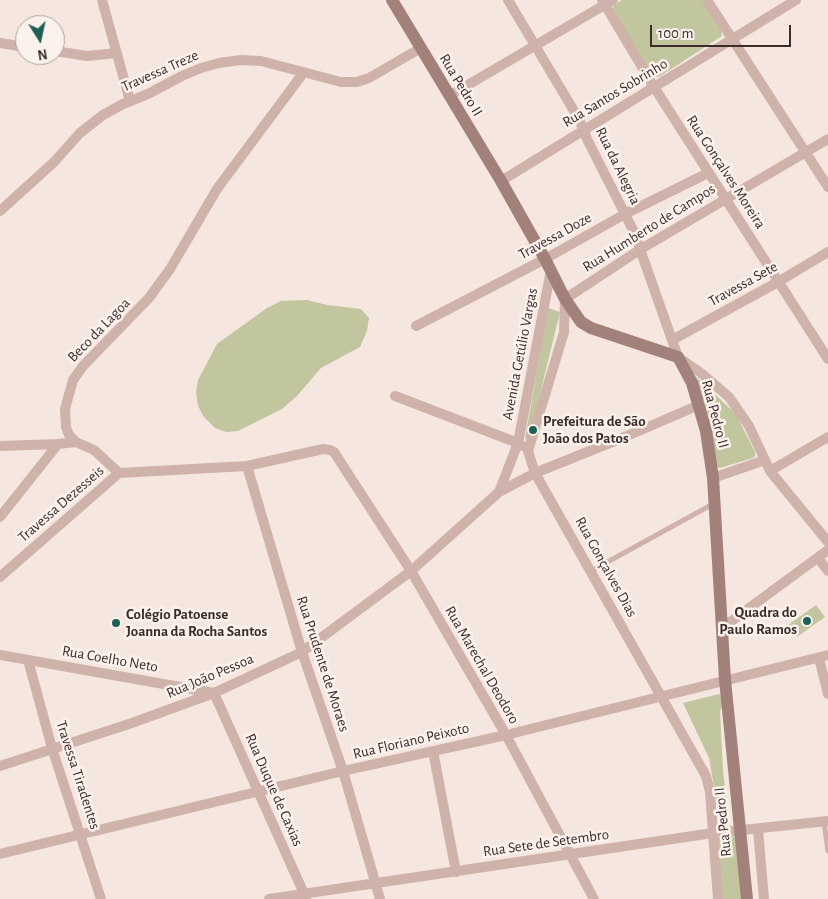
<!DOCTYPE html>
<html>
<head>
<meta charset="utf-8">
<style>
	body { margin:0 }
	#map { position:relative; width:828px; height:899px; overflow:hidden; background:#f5e7e0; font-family:"Alegreya Sans",sans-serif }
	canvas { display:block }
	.north { position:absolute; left:15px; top:15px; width:50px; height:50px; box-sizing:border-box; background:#fcf2ed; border:1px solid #afa39f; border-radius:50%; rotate:170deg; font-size:14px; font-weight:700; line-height:20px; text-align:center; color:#3c2c2a }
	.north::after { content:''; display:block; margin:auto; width:18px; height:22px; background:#1c6157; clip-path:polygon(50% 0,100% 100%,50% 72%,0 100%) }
	.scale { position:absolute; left:650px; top:25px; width:141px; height:22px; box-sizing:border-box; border:2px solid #3c2c2a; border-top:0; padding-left:6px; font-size:15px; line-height:18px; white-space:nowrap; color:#3c2c2a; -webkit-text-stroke:4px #fcf2ed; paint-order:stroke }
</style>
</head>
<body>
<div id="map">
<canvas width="828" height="899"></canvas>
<div class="north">N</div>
<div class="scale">100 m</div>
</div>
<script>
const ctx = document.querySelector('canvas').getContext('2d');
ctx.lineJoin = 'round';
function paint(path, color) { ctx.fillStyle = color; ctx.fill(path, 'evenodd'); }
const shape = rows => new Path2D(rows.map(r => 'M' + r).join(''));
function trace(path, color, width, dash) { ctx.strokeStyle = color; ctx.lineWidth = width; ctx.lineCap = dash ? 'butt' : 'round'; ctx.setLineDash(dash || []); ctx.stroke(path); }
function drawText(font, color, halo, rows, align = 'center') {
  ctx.font = font + ' "Alegreya Sans",sans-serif'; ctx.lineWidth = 5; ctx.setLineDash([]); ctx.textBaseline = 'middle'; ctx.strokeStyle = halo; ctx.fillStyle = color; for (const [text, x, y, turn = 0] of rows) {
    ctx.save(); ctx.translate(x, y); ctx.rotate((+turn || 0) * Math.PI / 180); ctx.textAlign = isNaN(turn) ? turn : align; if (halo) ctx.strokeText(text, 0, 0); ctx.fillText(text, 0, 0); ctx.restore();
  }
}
paint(shape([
	[622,0,703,0,721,30,722,36,659,77,652,77,612,9,614,5],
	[307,300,327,305,361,309,369,318,367,331,360,347,321,368,297,396,282,409,238,431,226,432,215,428,204,417,198,406,196,392,198,380,217,344,267,308,281,301],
	[548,308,560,312,529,439,525,438],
	[692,373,736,414,755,452,755,456,753,458,720,468,717,467],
	[816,605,825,617,797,637,788,625],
	[719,694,725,700,720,711,723,771,729,820,720,821,709,758,683,703],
	[737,836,742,899,721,899,716,838]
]), '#c1c69e');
trace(shape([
	[591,571,713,504],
	[824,822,828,851]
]), '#cfb3aa', 5);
trace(shape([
	[102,0,130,101],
	[508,0,580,121,587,139,634,232,678,357,701,373,729,397,749,426,770,471,828,542],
	[602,0,654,87,828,359],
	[707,0,828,187],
	[0,43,25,47],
	[55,51,87,56,117,53],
	[304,72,217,189,170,269,149,298,83,366,73,380,65,409,66,427,69,435,76,442,94,450,119,473,247,466,323,449,330,450,334,452,411,571,506,735,594,899],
	[449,96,613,0],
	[501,181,796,0],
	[0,211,54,162,80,133,103,115,123,104,148,94,182,76,201,68,219,63,241,60,261,61,341,82,357,82,369,78,421,48],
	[416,326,545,259,625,214,708,173],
	[672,340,778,282,828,252],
	[395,396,518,443,522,446],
	[0,446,58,444,76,442],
	[528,451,535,473,706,776,710,792,718,899],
	[528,451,564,332,565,299,641,249,828,139],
	[247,466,302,652,343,771,380,899],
	[770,471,828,437],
	[713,478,765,460],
	[499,492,518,443,551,270],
	[0,517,58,444],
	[818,558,828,571],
	[0,577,119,473],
	[722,628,828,550],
	[0,655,214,693,306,898],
	[819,658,828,694],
	[28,660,52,748,101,899],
	[433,751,456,872],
	[0,766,132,723,214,693,302,652,411,571,499,492,535,473,627,436,699,405],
	[758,830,764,899],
	[0,854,343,771,506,735,828,655],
	[269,899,713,833,828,821]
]), '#cfb3aa', 10);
trace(shape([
	[392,0,501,181,545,259,565,299,581,322,591,328,678,357,692,383,706,431,713,478,725,680,747,899]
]), '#a3817b', 12);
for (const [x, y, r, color] of [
	[533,430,5,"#1c6157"],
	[807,621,5,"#1c6157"],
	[116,623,5,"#1c6157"]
]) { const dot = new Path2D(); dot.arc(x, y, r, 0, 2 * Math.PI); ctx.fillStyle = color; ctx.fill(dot); trace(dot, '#fcf2ed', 2); }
drawText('15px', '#3c2c2a', '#fcf2ed', [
	["Travessa Treze",160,71,-24],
	["Rua Pedro II",461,85,59],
	["Rua Santos Sobrinho",615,93,-31],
	["Rua da Alegria",618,166,64],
	["Rua Gonçalves Moreira",726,172,57],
	["Rua Humberto de Campos",649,228,-32],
	["Travessa Doze",555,236,-29],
	["Travessa Sete",743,284,-29],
	["Beco da Lagoa",99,330,-46],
	["Avenida Getúlio Vargas",520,354,-79],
	["Rua Pedro II",715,414,75],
	["Travessa Dezesseis",61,504,-41],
	["Rua Gonçalves Dias",606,567,61],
	["Rua Coelho Neto",110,659,10],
	["Rua Prudente de Moraes",323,664,72],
	["Rua Marechal Deodoro",482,665,60],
	["Rua João Pessoa",210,676,-23],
	["Rua Floriano Peixoto",411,741,-13],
	["Travessa Tiradentes",78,775,72],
	["Rua Duque de Caxias",274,790,66],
	["Rua Pedro II",723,822,-96],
	["Rua Sete de Setembro",546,843,-8]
]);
drawText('bold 15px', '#3c2c2a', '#fcf2ed', [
	["Prefeitura de São",543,421],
	["João dos Patos",543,438],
	["Quadra do",797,612,"right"],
	["Paulo Ramos",797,629,"right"],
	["Colégio Patoense",126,614],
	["Joanna da Rocha Santos",126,631]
], 'left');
</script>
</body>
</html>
